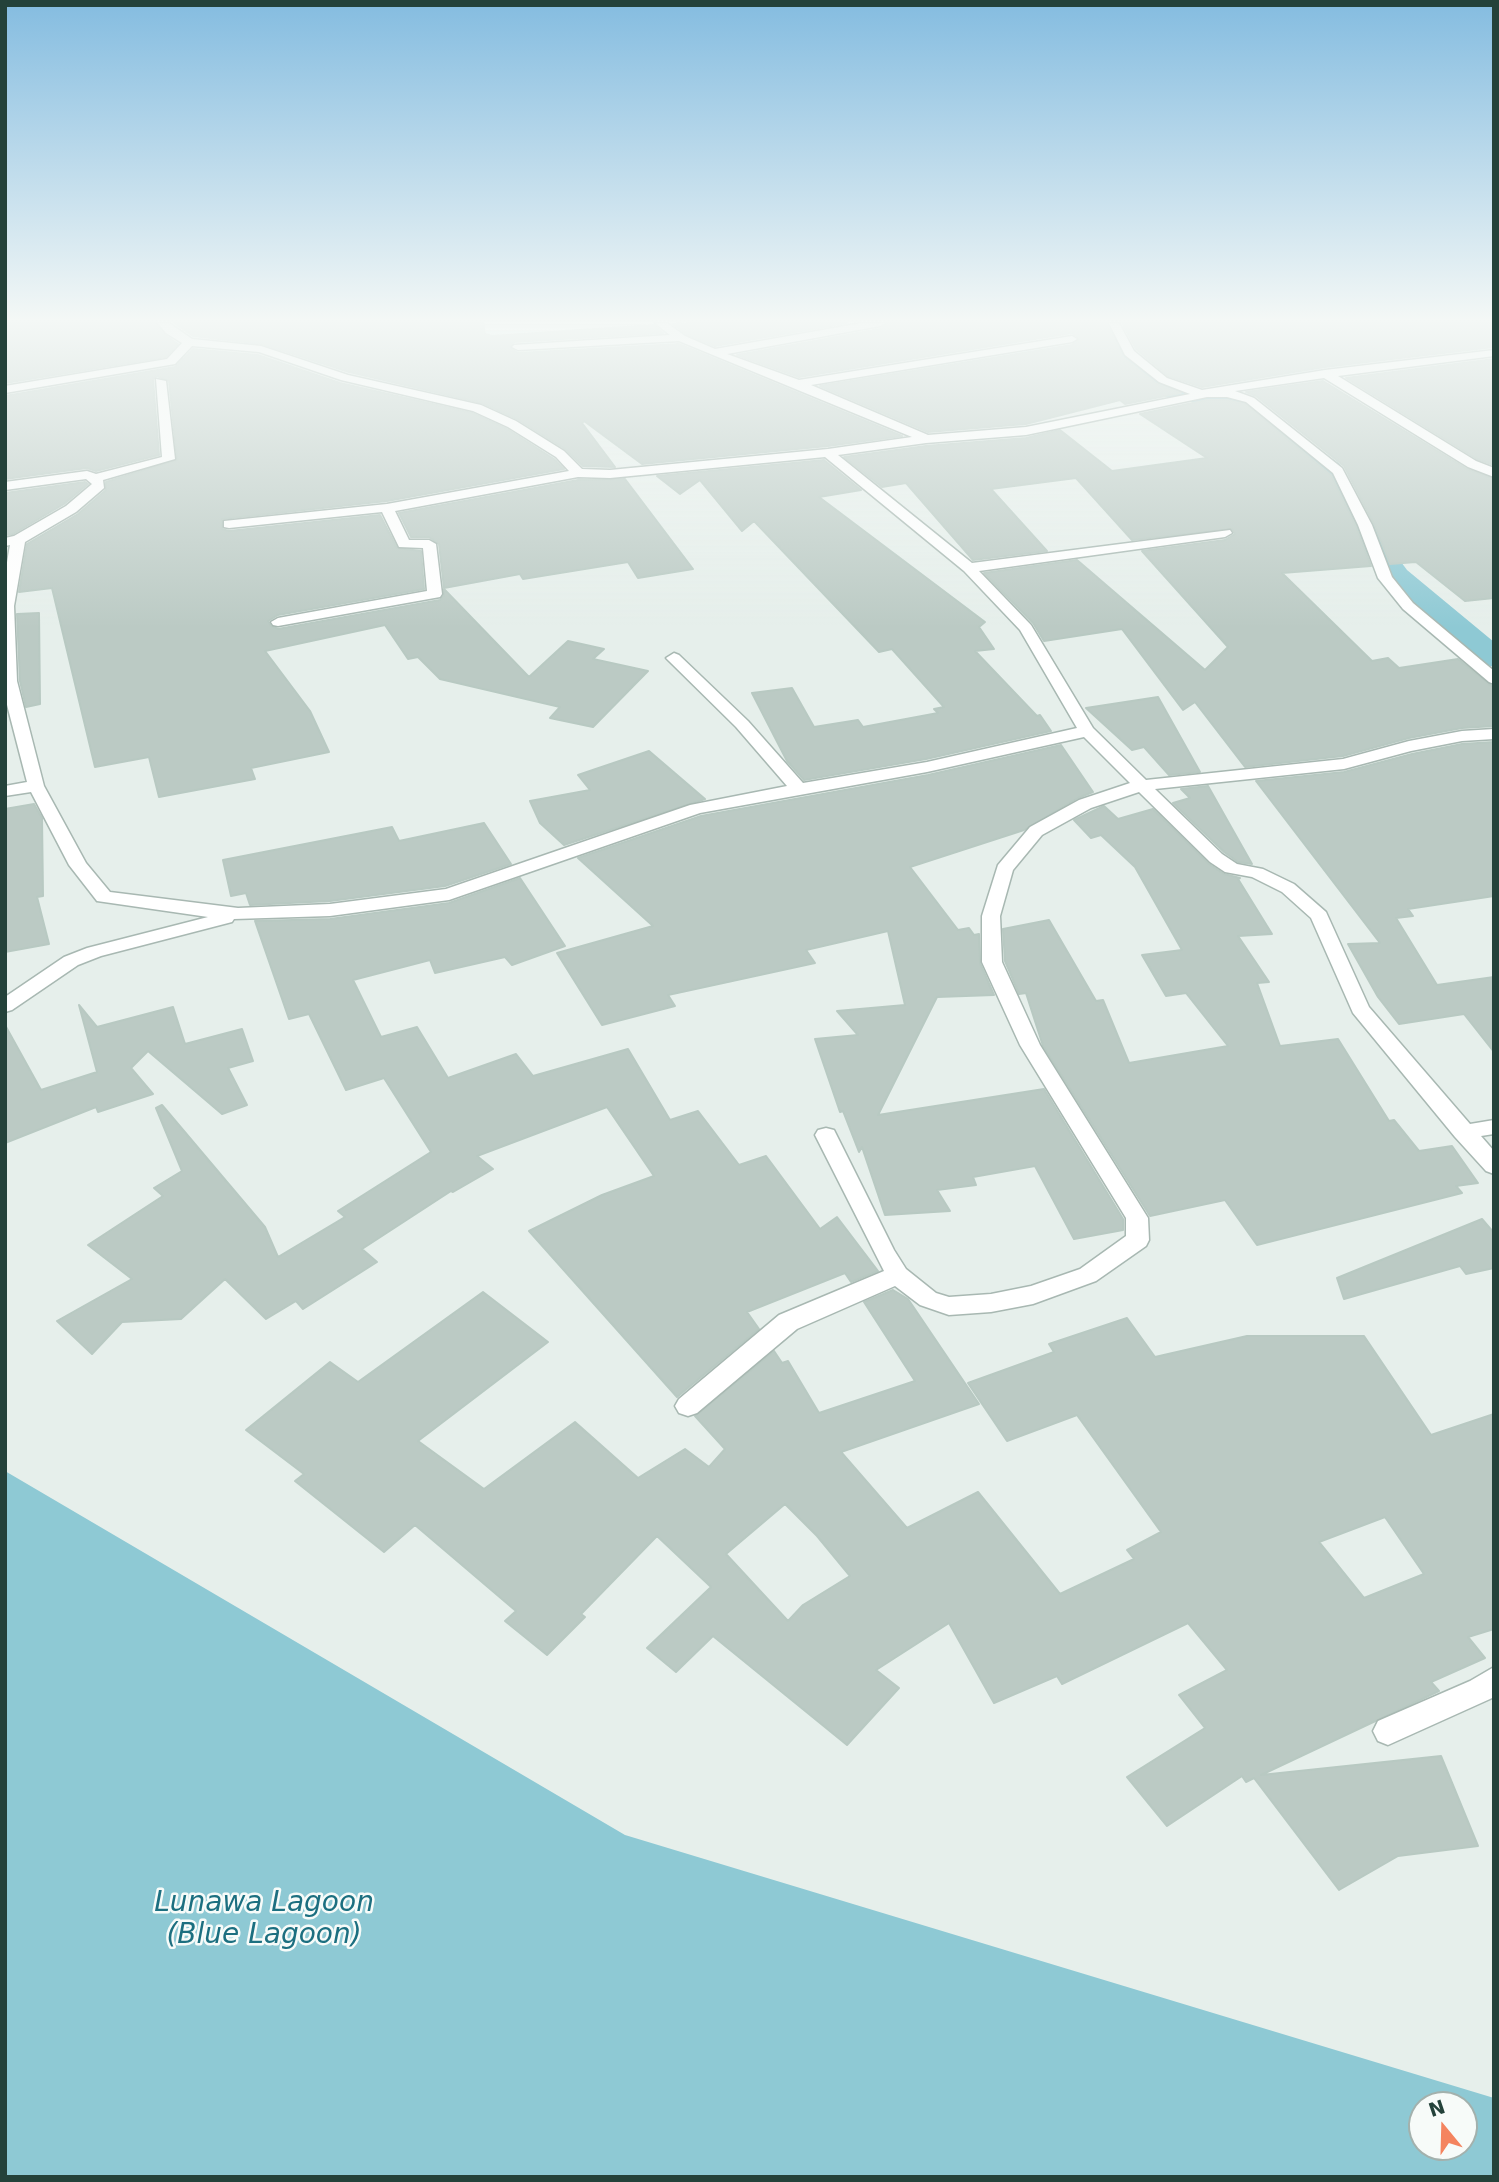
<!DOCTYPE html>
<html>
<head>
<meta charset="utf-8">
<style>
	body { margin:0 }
	#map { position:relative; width:1499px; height:2182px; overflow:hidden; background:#e6efeb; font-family:"DejaVu Sans",sans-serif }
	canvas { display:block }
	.frame { position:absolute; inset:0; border:7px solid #24423a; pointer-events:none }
	.north { position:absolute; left:1408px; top:2091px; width:70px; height:70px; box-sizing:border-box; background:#f7fbf9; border:2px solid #a3b1ad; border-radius:50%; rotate:341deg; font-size:19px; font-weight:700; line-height:28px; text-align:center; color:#24423a }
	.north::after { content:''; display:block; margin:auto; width:24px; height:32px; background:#f4845f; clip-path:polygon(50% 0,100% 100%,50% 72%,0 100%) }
</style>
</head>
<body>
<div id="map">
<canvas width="1499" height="2182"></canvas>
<div class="frame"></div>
<div class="north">N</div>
</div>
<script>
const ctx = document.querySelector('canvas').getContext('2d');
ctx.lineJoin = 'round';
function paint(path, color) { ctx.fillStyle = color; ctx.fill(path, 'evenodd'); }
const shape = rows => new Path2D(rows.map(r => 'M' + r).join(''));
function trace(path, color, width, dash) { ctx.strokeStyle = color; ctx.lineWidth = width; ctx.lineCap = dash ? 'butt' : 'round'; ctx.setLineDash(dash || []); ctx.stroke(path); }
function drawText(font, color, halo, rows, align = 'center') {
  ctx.font = font + ' "DejaVu Sans",sans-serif'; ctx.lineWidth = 5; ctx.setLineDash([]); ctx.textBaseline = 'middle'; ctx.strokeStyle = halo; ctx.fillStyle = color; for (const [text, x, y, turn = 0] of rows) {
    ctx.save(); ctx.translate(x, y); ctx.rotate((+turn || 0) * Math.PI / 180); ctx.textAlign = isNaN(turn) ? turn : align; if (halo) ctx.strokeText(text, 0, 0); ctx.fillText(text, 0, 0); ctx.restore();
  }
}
paint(shape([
	[5,1471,625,1835,1494,2098,1494,2177,5,2177],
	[1422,2105,1464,2105,1464,2147,1422,2147]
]), '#8ec9d4');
paint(shape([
	[1094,323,1116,323,1119,342,1125,355,1148,374,1167,383,1245,399,1340,464,1362,509,1407,570,1494,642,1494,667,1483,664,1387,582,1336,510,1320,473,1230,410,1152,394,1132,384,1105,358,1097,342,1094,323]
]), '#8ec9d4');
const building = shape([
	[5,323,155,323,165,335,178,344,166,357,5,383,5,323],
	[174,323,483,323,485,334,492,336,654,325,663,333,514,342,509,347,518,353,679,344,902,436,828,446,642,464,584,421,582,423,615,467,583,466,565,449,517,419,482,403,349,372,262,344,193,336,174,323],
	[691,323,847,323,715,346,686,334,673,324,691,323],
	[887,323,1106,323,1123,357,1157,384,1181,393,1125,404,1120,400,1026,424,928,432,820,386,1072,345,1079,338,1072,333,799,377,737,355,880,329,887,323],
	[1122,323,1494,323,1494,347,1325,367,1202,387,1168,376,1136,349,1122,323],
	[193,349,258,355,340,383,472,413,507,429,554,459,564,469,387,501,222,519,222,529,229,531,380,515,397,548,421,551,424,589,278,615,268,621,271,626,278,629,440,600,444,595,444,589,529,677,568,641,604,649,593,659,648,671,593,727,550,718,560,707,440,679,418,657,408,659,385,625,265,651,310,711,329,752,251,768,255,779,159,797,149,757,95,767,52,588,19,592,27,544,78,514,106,490,106,482,177,460,169,381,157,376,153,379,159,455,96,471,87,468,5,479,5,396,175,367,193,349],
	[1494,359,1494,465,1477,459,1346,378,1494,359],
	[1323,381,1467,469,1494,479,1494,598,1465,601,1416,562,1390,564,1374,524,1344,466,1256,396,1246,392,1323,381],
	[1207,400,1227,400,1245,404,1331,475,1356,526,1371,566,1282,573,1372,661,1388,658,1399,668,1458,659,1494,688,1494,726,1462,728,1409,738,1343,756,1245,767,1195,702,1183,710,1122,629,1044,641,1033,623,984,573,1077,560,1205,670,1228,647,1142,551,1225,540,1235,534,1232,529,1132,540,1076,478,991,489,1047,551,973,560,906,483,882,487,844,457,926,446,1026,438,1060,430,1112,471,1207,458,1140,414,1207,400],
	[824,460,861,490,819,497,985,622,979,627,994,649,975,651,1037,716,1040,715,1051,731,926,759,804,780,787,761,752,693,792,688,814,727,858,720,863,727,938,713,934,709,944,707,892,649,879,652,754,521,742,531,700,480,680,494,657,476,824,460],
	[625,479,693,569,638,578,628,562,523,579,520,574,444,588,439,544,429,537,411,537,399,513,578,480,625,479],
	[85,482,88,484,64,504,13,534,5,535,5,493,85,482],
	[39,613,40,704,26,707,20,681,17,614,39,613],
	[1158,697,1200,772,1169,775,1144,747,1132,750,1086,708,1158,697],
	[1494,742,1494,896,1408,909,1413,916,1396,918,1437,985,1494,977,1494,1052,1464,1014,1399,1024,1378,997,1348,944,1380,943,1256,781,1344,772,1412,754,1462,744,1494,742],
	[1061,745,1093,792,1078,798,1024,830,910,867,958,930,969,928,974,935,979,934,980,963,994,995,937,997,878,1115,1044,1089,1123,1219,1123,1230,1074,1239,1035,1166,973,1177,976,1185,937,1190,950,1211,885,1215,862,1147,859,1152,843,1111,840,1112,815,1039,858,1035,837,1011,905,1005,888,931,806,950,815,963,668,995,675,1006,602,1025,557,953,653,926,578,858,701,816,928,775,1061,745],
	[649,751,705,799,564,845,540,823,530,801,590,790,578,775,649,751],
	[1208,786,1226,818,1252,864,1238,862,1224,852,1173,803,1190,798,1181,789,1208,786],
	[34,804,42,818,43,896,37,897,49,944,5,952,5,809,34,804],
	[1104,806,1118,819,1153,809,1209,864,1224,874,1240,878,1238,879,1272,934,1238,936,1269,982,1257,983,1280,1046,1338,1039,1389,1121,1394,1120,1419,1151,1452,1146,1478,1183,1456,1186,1462,1193,1257,1245,1225,1200,1150,1216,1043,1046,1026,993,1019,994,1005,961,1003,929,1049,920,1096,1001,1103,1000,1129,1063,1228,1046,1186,993,1166,996,1142,955,1182,950,1135,867,1101,835,1091,838,1074,820,1104,806],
	[484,823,511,864,445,886,330,901,250,905,246,893,231,896,223,860,392,827,399,841,484,823],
	[520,878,565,946,512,965,505,957,435,973,430,960,353,980,381,1037,417,1027,448,1078,516,1054,533,1076,628,1049,670,1120,698,1111,739,1165,766,1156,820,1229,837,1217,878,1271,851,1282,845,1273,747,1312,759,1329,677,1397,529,1231,602,1195,654,1176,607,1107,477,1156,493,1169,453,1192,451,1191,362,1249,377,1262,303,1309,296,1301,266,1319,225,1279,181,1319,122,1322,92,1354,57,1321,132,1279,88,1245,163,1196,154,1188,182,1171,156,1108,162,1105,265,1227,278,1257,345,1217,338,1211,431,1152,384,1078,346,1090,309,1014,289,1019,255,921,330,919,449,903,520,878],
	[79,1005,97,1027,173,1007,185,1044,242,1029,253,1061,228,1068,247,1105,222,1114,148,1051,131,1068,153,1094,98,1112,96,1107,5,1143,5,1025,41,1090,97,1072,79,1005],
	[1482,1219,1494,1233,1494,1268,1466,1274,1460,1266,1344,1299,1337,1278,1482,1219],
	[893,1290,908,1299,979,1404,841,1452,907,1528,978,1492,1060,1594,1134,1559,1127,1550,1161,1532,1077,1415,1007,1441,968,1383,1054,1352,1049,1344,1127,1318,1155,1357,1247,1336,1364,1336,1431,1435,1494,1414,1494,1629,1468,1637,1485,1658,1431,1682,1439,1691,1261,1775,1441,1756,1478,1846,1398,1856,1339,1890,1254,1778,1246,1782,1242,1776,1167,1826,1127,1777,1205,1728,1179,1695,1227,1670,1188,1623,1062,1684,1057,1676,994,1703,949,1623,876,1670,899,1688,847,1745,713,1636,676,1672,647,1648,711,1587,657,1536,581,1614,585,1617,547,1655,505,1621,516,1611,415,1525,384,1552,295,1481,304,1474,246,1430,330,1362,358,1382,483,1292,548,1342,418,1441,484,1489,575,1422,638,1478,685,1449,709,1467,725,1449,695,1416,774,1351,782,1363,788,1361,819,1413,915,1381,864,1302,893,1290],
	[785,1504,817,1536,850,1576,803,1605,788,1621,726,1554,785,1504],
	[1385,1517,1424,1574,1364,1598,1319,1542,1385,1517]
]);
paint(building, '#bbcac4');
trace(building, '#b8c9c2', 2);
const minor = shape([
	[158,323,169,323,192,339,261,346,348,375,481,405,516,421,564,451,582,469,610,470,828,449,912,437,679,341,518,350,512,347,514,345,670,335,655,323,667,323,685,336,715,349,862,323,885,323,880,326,727,354,799,380,1072,336,1077,339,1072,342,811,385,928,435,1026,427,1190,394,1159,382,1125,355,1109,323,1119,323,1134,351,1167,378,1202,390,1325,370,1494,350,1494,356,1338,376,1476,461,1494,468,1494,477,1468,467,1324,378,1235,391,1254,398,1342,468,1372,525,1392,577,1413,603,1494,671,1494,684,1489,682,1403,609,1378,578,1358,525,1333,473,1246,402,1227,397,1207,397,1026,435,926,443,838,455,972,563,1230,530,1232,533,1225,537,979,571,1031,625,1093,728,1146,780,1343,759,1409,741,1462,731,1494,729,1494,739,1462,741,1411,751,1344,769,1155,789,1222,854,1237,864,1263,869,1294,884,1326,912,1369,1007,1470,1124,1494,1120,1494,1134,1481,1136,1494,1151,1494,1174,1486,1171,1455,1137,1353,1013,1311,918,1282,892,1252,877,1225,872,1210,862,1139,792,1091,808,1042,835,1013,870,1000,916,1002,962,1040,1045,1148,1218,1149,1240,1146,1246,1096,1281,1033,1304,991,1312,949,1315,920,1305,895,1286,797,1329,697,1413,688,1416,679,1413,675,1406,679,1399,779,1315,884,1271,815,1135,818,1130,826,1128,834,1130,894,1250,906,1269,936,1293,949,1297,991,1294,1031,1286,1080,1269,1126,1236,1126,1218,1020,1045,982,962,982,916,998,865,1030,827,1079,800,1130,783,1084,737,927,772,700,813,449,900,330,916,234,919,232,922,101,956,78,965,12,1010,5,1012,5,997,64,957,87,948,208,917,97,901,69,865,31,792,5,796,5,786,27,782,5,697,5,574,10,545,5,546,5,538,14,536,66,506,92,484,86,479,5,490,5,482,87,471,96,474,162,457,156,379,166,381,175,459,103,480,104,488,76,512,25,542,14,606,17,681,44,786,86,863,110,892,238,908,330,904,446,889,690,805,787,786,736,727,669,661,666,658,674,653,679,655,748,721,803,783,927,762,1077,728,1020,630,964,571,825,457,610,478,578,477,395,511,409,540,429,540,436,544,442,594,440,597,278,626,273,625,271,622,278,618,427,591,423,548,399,547,382,512,229,528,224,527,224,521,387,504,569,471,556,457,508,427,473,411,341,380,259,352,192,346,175,364,5,393,5,386,167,359,182,343,166,333,158,323],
	[1494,1667,1494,1697,1490,1699,1388,1745,1378,1741,1373,1731,1378,1721,1470,1681,1494,1667]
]);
trace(minor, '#a8b8b2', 3);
paint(minor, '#fff');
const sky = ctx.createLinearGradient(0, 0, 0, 628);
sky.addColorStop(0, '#84bce0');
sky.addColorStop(0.51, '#f4f8f6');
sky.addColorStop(1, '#f4f8f600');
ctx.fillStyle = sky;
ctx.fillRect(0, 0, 1499, 628);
drawText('italic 28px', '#1c6f80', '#f7fbf9', [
	["Lunawa Lagoon",264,1904],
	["(Blue Lagoon)",264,1936]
]);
</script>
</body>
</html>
